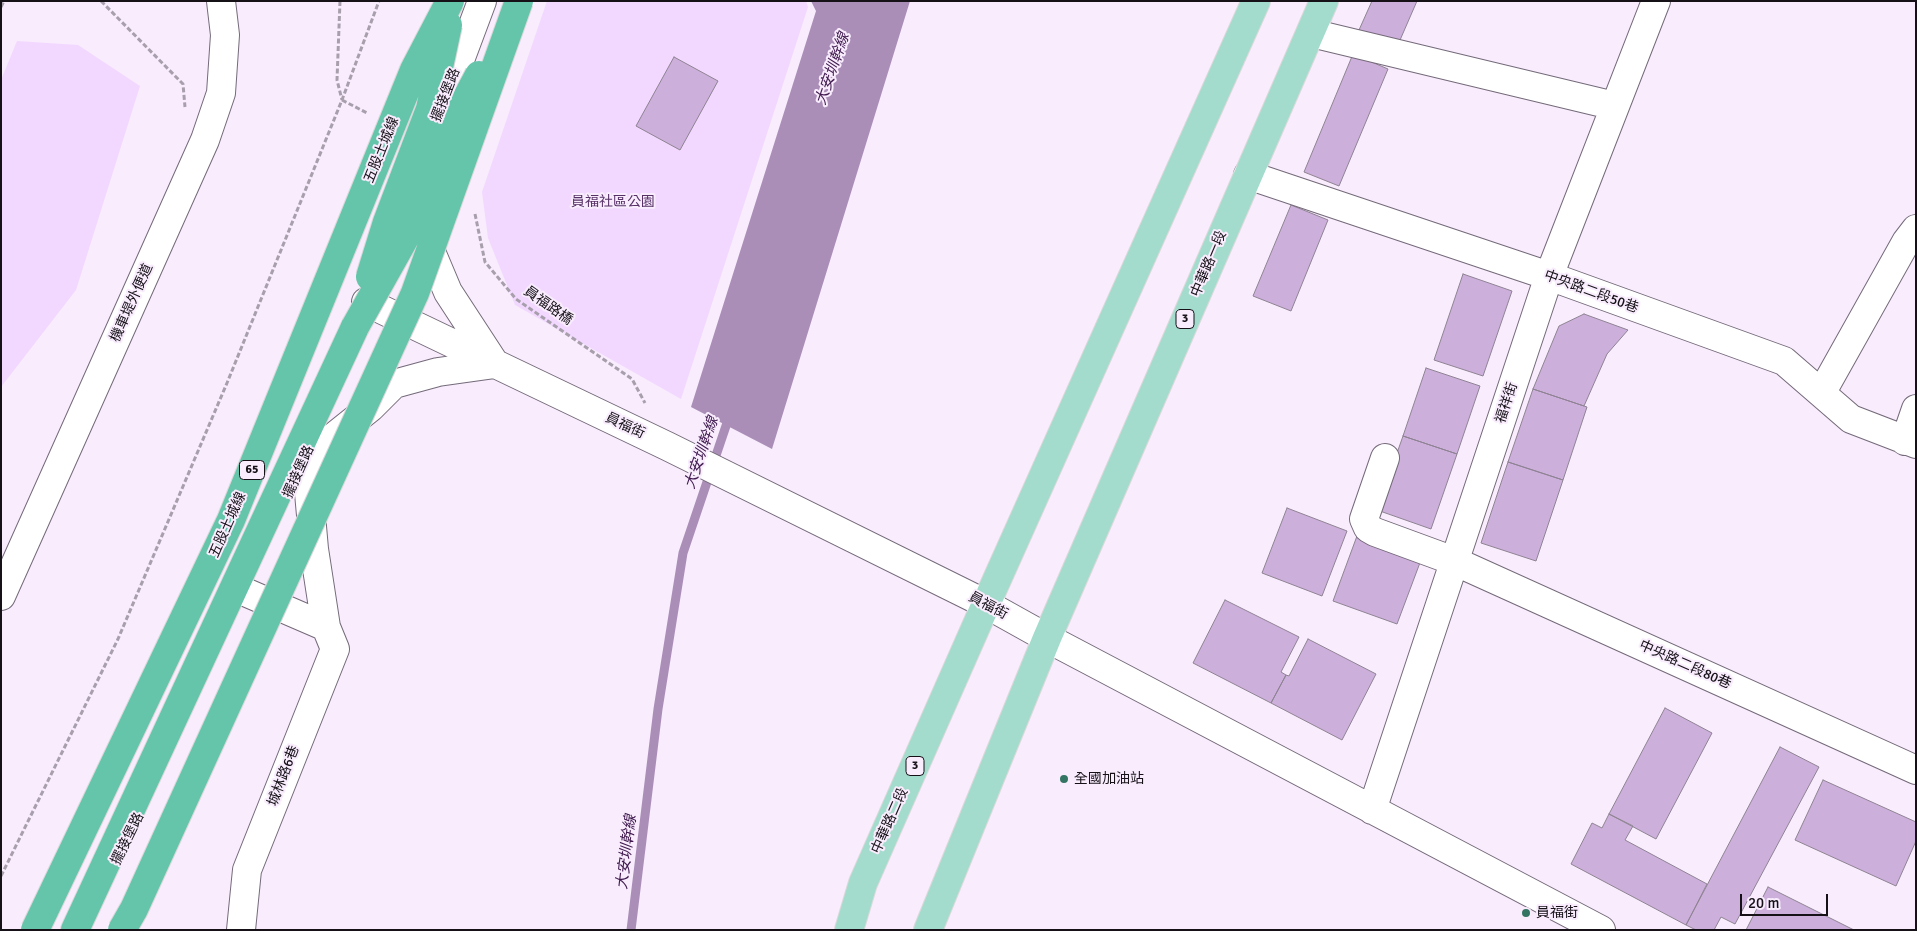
<!DOCTYPE html>
<html>
<head>
<meta charset="utf-8">
<style>
	body { margin:0 }
	#map { position:relative; width:1917px; height:931px; overflow:hidden; background:#f8ecfd; font-family:Signika,sans-serif }
	canvas { display:block }
	.frame { position:absolute; inset:0; border:2px solid #151117; pointer-events:none }
	.scale { position:absolute; left:1740px; top:894px; width:88px; height:22px; box-sizing:border-box; border:2px solid #151117; border-top:0; padding-left:6px; font-size:15px; line-height:18px; white-space:nowrap; color:#151117; -webkit-text-stroke:4px #f8ecfd; paint-order:stroke }
</style>
</head>
<body>
<div id="map">
<canvas width="1917" height="931"></canvas>
<div class="frame"></div>
<div class="scale">20 m</div>
</div>
<script>
const ctx = document.querySelector('canvas').getContext('2d');
ctx.lineJoin = 'round';
function paint(path, color) { ctx.fillStyle = color; ctx.fill(path, 'evenodd'); }
const shape = rows => new Path2D(rows.map(r => 'M' + r).join(''));
function trace(path, color, width, dash) { ctx.strokeStyle = color; ctx.lineWidth = width; ctx.lineCap = dash ? 'butt' : 'round'; ctx.setLineDash(dash || []); ctx.stroke(path); }
function drawText(font, color, halo, rows, align = 'center') {
  ctx.font = font + ' Signika,"Noto Sans TC",sans-serif'; ctx.lineWidth = 4; ctx.setLineDash([]); ctx.textBaseline = 'middle'; ctx.strokeStyle = halo; ctx.fillStyle = color; for (const [text, x, y, turn = 0] of rows) {
    ctx.save(); ctx.translate(x, y); ctx.rotate((+turn || 0) * Math.PI / 180); ctx.textAlign = isNaN(turn) ? turn : align; if (halo) ctx.strokeText(text, 0, 0); ctx.fillText(text, 0, 0); ctx.restore();
  }
}
paint(shape([
	[547,1,806,1,808,7,681,399,515,305,488,238,482,192],
	[17,41,78,45,140,86,76,290,1,387,1,80]
]), '#f2d8ff');
paint(shape([
	[811,1,910,1,772,449,691,407,816,11]
]), '#aa8eb8');
trace(shape([
	[631,930,658,709,683,553,730,414]
]), '#aa8eb8', 9);
const building = shape([
	[1372,1,1417,1,1397,47,1359,30,1372,1],
	[1353,54,1388,69,1339,186,1304,172,1353,54],
	[674,57,718,81,680,150,636,126,674,57],
	[1291,205,1328,220,1291,311,1253,296,1291,205],
	[1463,274,1512,291,1483,376,1434,360,1463,274],
	[1584,314,1628,330,1607,354,1584,406,1533,389,1559,326,1584,314],
	[1426,368,1480,386,1457,454,1403,436,1426,368],
	[1533,389,1587,407,1563,480,1508,462,1533,389],
	[1403,436,1457,454,1431,529,1377,510,1403,436],
	[1508,462,1563,480,1536,561,1481,543,1508,462],
	[1287,508,1347,531,1322,596,1262,573,1287,508],
	[1357,536,1421,560,1397,624,1333,601,1357,536],
	[1225,600,1299,637,1281,672,1286,675,1271,703,1193,663,1225,600],
	[1308,639,1376,674,1342,740,1271,703,1286,675,1289,676,1308,639],
	[1665,708,1712,733,1656,839,1609,814,1665,708],
	[1780,747,1819,767,1735,924,1721,917,1714,930,1696,930,1686,925,1780,747],
	[1823,780,1916,822,1916,841,1896,886,1795,840,1823,780],
	[1609,814,1633,826,1625,840,1707,884,1686,925,1571,864,1592,823,1602,828,1609,814],
	[1768,887,1854,930,1746,930,1768,887]
]);
paint(building, '#cdafdb');
trace(building, '#8e8393', 1);
const minor = shape([
	[1311,33,1615,106],
	[435,127,482,1],
	[1248,175,1549,276,1784,361,1851,419,1916,444],
	[366,302,667,446,986,604,1047,638,1601,930],
	[1822,392,1906,242,1916,229],
	[1905,441,1916,409],
	[1385,458,1364,519,1368,528,1375,532,1454,561,1916,770],
	[245,592,326,627],
	[1,596,205,140,221,93,225,35,221,1],
	[1372,810,1549,276,1656,1],
	[241,930,247,870,335,649,326,627,314,549,306,459,371,407,394,384,438,372,495,364,448,292,424,235]
]);
const major = shape([
	[849,930,863,883,986,604,1256,1],
	[928,930,1047,638,1324,1]
]);
const highway = shape([
	[75,930,355,327]
]);
trace(minor, '#746a79', 30);
trace(major, '#dad9da', 30);
trace(highway, '#dad9da', 30);
trace(shape([
	[101,1,183,84,185,107],
	[340,1,337,80,342,100],
	[1,7,4,1],
	[475,214,485,262,516,299,632,379,645,403],
	[1,876,118,639,227,383,342,100,379,1]
]), '#a89fac', 3, [5, 2.5]);
trace(minor, '#fff', 28);
trace(major, '#a3dccc', 28);
trace(highway, '#65c5aa', 28);
const highwayBridge = shape([
	[370,277,387,222,430,109,448,25],
	[355,327,410,229,452,125,479,75],
	[35,930,231,520,414,70,450,1],
	[122,930,134,909,415,293,519,1]
]);
trace(highwayBridge, '#dad9da', 30, []);
trace(shape([
	[342,100,367,113]
]), '#a89fac', 3, [5, 2.5]);
trace(highwayBridge, '#65c5aa', 28);
for (const [x, y, r, color] of [
	[1064,779,5,"#347462"],
	[1526,913,5,"#347462"]
]) { const dot = new Path2D(); dot.arc(x, y, r, 0, 2 * Math.PI); ctx.fillStyle = color; ctx.fill(dot); trace(dot, '#f8ecfd', 2); }
for (const [x, y, w] of [
	[1185,319,18],
	[252,470,25],
	[915,766,18]
]) { const box = new Path2D(); box.roundRect(x - w / 2, y - 9.5, w, 19, 4); ctx.fillStyle = '#f8ecfd'; ctx.fill(box); trace(box, '#151117', 1); }
drawText('bold 12px', '#151117', null, [
	["3",1185,319],
	["65",252,470],
	["3",915,766]
]);
drawText('14px', '#151117', '#f8ecfd', [
	["擺接堡路",446,95,-69],
	["五股土城線",382,150,-68],
	["中華路一段",1209,264,-67],
	["中央路二段50巷",1591,292,20],
	["機車堤外便道",132,303,-66],
	["員福路橋",548,306,35],
	["福祥街",1507,403,-72],
	["員福街",625,426,25],
	["擺接堡路",299,472,-66],
	["五股土城線",228,525,-66],
	["員福街",988,606,28],
	["中央路二段80巷",1685,665,24],
	["城林路6巷",284,776,-69],
	["中華路二段",890,821,-66],
	["擺接堡路",128,839,-64]
]);
drawText('14px', '#563067', '#f8ecfd', [
	["員福社區公園",613,202]
]);
drawText('14px', '#151117', '#f8ecfd', [
	["全國加油站",1074,779],
	["員福街",1536,913]
], 'left');
drawText('italic 15px', '#3f194e', '#f8ecfd', [
	["大安圳幹線",833,69,-71],
	["大安圳幹線",702,453,-71],
	["大安圳幹線",627,852,-83]
]);
</script>
</body>
</html>
